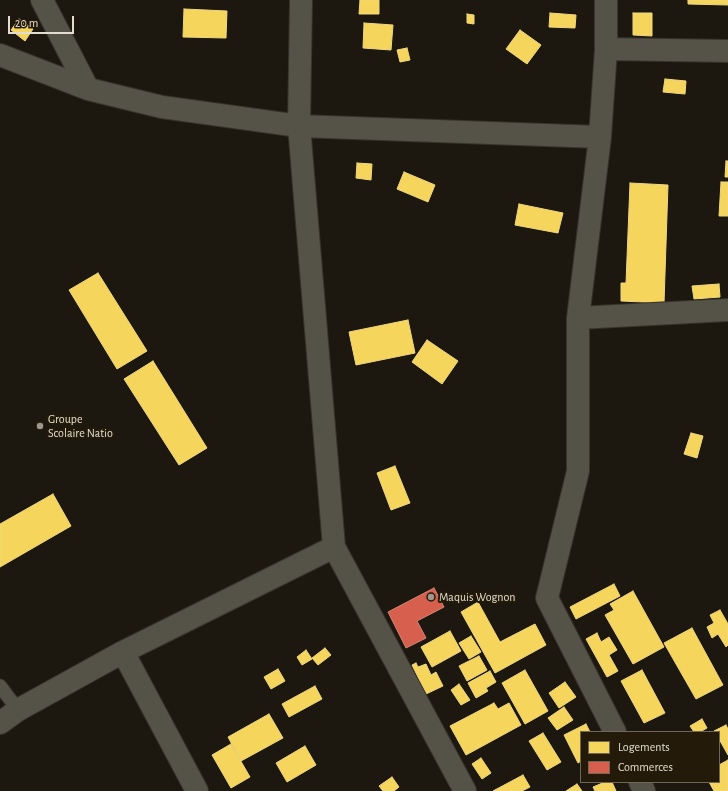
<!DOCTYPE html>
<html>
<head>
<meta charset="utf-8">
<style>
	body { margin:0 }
	#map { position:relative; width:728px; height:791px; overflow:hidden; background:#1d180f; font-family:"Alegreya Sans",sans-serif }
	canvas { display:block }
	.legend { position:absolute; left:580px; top:731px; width:140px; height:52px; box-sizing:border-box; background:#231a09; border:1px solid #6f6859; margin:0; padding:5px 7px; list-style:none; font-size:12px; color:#e2dcd1 }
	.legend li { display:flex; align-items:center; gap:8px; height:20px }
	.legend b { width:20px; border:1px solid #6f6859 }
	.scale { position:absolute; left:8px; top:16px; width:66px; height:18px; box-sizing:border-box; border:2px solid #e2dcd1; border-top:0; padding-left:5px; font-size:12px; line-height:14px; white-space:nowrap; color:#e2dcd1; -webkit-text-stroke:3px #231a09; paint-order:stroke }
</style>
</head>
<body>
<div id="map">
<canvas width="728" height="791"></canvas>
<ul class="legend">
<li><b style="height:11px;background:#f6d55c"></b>Logements</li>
<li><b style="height:11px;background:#d6604d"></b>Commerces</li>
</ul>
<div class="scale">20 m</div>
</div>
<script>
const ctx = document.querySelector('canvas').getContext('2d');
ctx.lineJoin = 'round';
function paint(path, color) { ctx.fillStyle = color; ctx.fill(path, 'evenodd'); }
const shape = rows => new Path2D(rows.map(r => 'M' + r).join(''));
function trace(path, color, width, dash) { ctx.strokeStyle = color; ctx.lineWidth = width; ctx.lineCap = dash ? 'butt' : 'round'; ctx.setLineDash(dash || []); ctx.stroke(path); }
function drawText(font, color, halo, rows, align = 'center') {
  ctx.font = font + ' "Alegreya Sans",sans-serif'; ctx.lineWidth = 4; ctx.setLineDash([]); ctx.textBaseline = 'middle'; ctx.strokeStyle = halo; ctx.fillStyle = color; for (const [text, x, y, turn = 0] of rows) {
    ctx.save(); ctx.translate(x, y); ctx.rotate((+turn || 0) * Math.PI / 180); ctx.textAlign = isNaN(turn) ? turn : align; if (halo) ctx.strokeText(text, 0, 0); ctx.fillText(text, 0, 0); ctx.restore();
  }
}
const homes = shape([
	[360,0,379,0,379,14,359,14,360,0],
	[688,0,728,0,728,5,688,4,688,0],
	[184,9,227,11,226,38,183,37,184,9],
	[550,13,576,15,575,28,549,27,550,13],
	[633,13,652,13,652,36,633,35,633,13],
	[467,14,474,15,474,24,467,23,467,14],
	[19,19,33,29,25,41,11,30,19,19],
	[364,23,393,25,391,50,363,48,364,23],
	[520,30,541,45,527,64,506,49,520,30],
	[407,48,410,60,400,62,397,50,407,48],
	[665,79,686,81,685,94,663,92,665,79],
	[726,161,728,161,728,177,725,177,726,161],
	[357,163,372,164,371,180,356,178,357,163],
	[404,172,435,185,428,202,397,189,404,172],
	[721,182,728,182,728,216,719,216,721,182],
	[630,183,668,185,664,303,621,301,621,283,626,283,630,183],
	[519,204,563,213,558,233,515,225,519,204],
	[98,273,147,351,117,369,69,290,98,273],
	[719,284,720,297,694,299,692,286,719,284],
	[408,320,415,353,356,365,349,332,408,320],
	[427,340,458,361,442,384,412,362,427,340],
	[153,361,207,448,179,465,124,379,153,361],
	[691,433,703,436,697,458,684,454,691,433],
	[395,466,410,503,391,510,377,473,395,466],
	[53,494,71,526,0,567,0,524,53,494],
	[614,584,620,596,576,619,570,607,614,584],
	[633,591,664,647,633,664,605,615,614,610,610,604,633,591],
	[478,602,500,642,535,624,546,645,495,673,461,612,478,602],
	[720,610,728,624,728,645,726,647,718,634,712,638,707,627,714,623,710,615,720,610],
	[692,628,723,685,696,699,664,643,692,628],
	[450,631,461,651,432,667,421,647,450,631],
	[597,633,601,642,609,637,617,650,609,655,618,671,607,677,586,639,597,633],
	[471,636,481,652,469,659,459,643,471,636],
	[325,648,331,655,318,665,312,658,325,648],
	[306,650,312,659,302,665,297,657,306,650],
	[479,656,487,670,467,681,459,666,479,656],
	[416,663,418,667,426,664,431,675,436,672,443,686,426,694,412,665,416,663],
	[278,669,285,681,271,689,264,677,278,669],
	[525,670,548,711,525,724,502,683,525,670],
	[642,670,665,713,644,723,621,681,642,670],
	[490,671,496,682,486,688,488,691,476,698,468,683,490,671],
	[565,682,576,697,559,708,549,693,565,682],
	[459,684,470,700,461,705,451,690,459,684],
	[315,686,322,699,289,717,282,704,315,686],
	[494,703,498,709,509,703,521,725,466,755,450,726,494,703],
	[564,707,573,720,557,730,548,718,564,707],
	[269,714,283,738,241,761,228,737,269,714],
	[702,719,707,728,700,732,694,732,690,726,702,719],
	[586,724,590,732,581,732,581,761,578,763,564,735,586,724],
	[726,725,728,729,728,755,719,739,719,732,714,731,726,725],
	[543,733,561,762,547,770,529,741,543,733],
	[231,744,250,777,231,788,212,755,231,744],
	[305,746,316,765,287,782,276,763,305,746],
	[481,758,491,773,482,779,472,764,481,758],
	[728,760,728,791,714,791,709,782,719,782,719,765,728,760],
	[523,775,530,787,522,791,493,791,523,775],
	[392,777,399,787,394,791,383,791,379,786,392,777],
	[605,782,612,782,616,791,595,791,593,787,605,782],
	[577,784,582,791,566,791,577,784]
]);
paint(homes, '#f6d55c');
trace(homes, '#f0d77f', 1);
const shops = shape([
	[434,588,444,607,417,621,426,638,406,648,388,612,434,588]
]);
paint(shops, '#d6604d');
trace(shops, '#da8575', 1);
const lane = shape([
	[0,686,18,710]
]);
const street = shape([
	[42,0,88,89],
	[301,0,299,126,334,547,465,791],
	[606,0,606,49,600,137,578,318,578,471,547,598,615,732],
	[606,49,728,51],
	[0,55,88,89,162,107,299,126,600,137],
	[578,318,728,310],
	[123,652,197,791],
	[0,723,18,710,123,652,334,547],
	[640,782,644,791]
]);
trace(lane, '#38332b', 15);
trace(street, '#38332b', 24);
trace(lane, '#555248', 13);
trace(street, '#555248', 22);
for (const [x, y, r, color] of [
	[40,426,4,"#9d978d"],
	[431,597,4,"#9d978d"]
]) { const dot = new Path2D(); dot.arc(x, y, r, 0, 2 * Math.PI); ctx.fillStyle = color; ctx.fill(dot); trace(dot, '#231a09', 1.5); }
drawText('12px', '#e2dcd1', '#231a09', [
	["Groupe",48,419],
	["Scolaire Natio",48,433],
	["Maquis Wognon",439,597]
], 'left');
</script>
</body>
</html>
